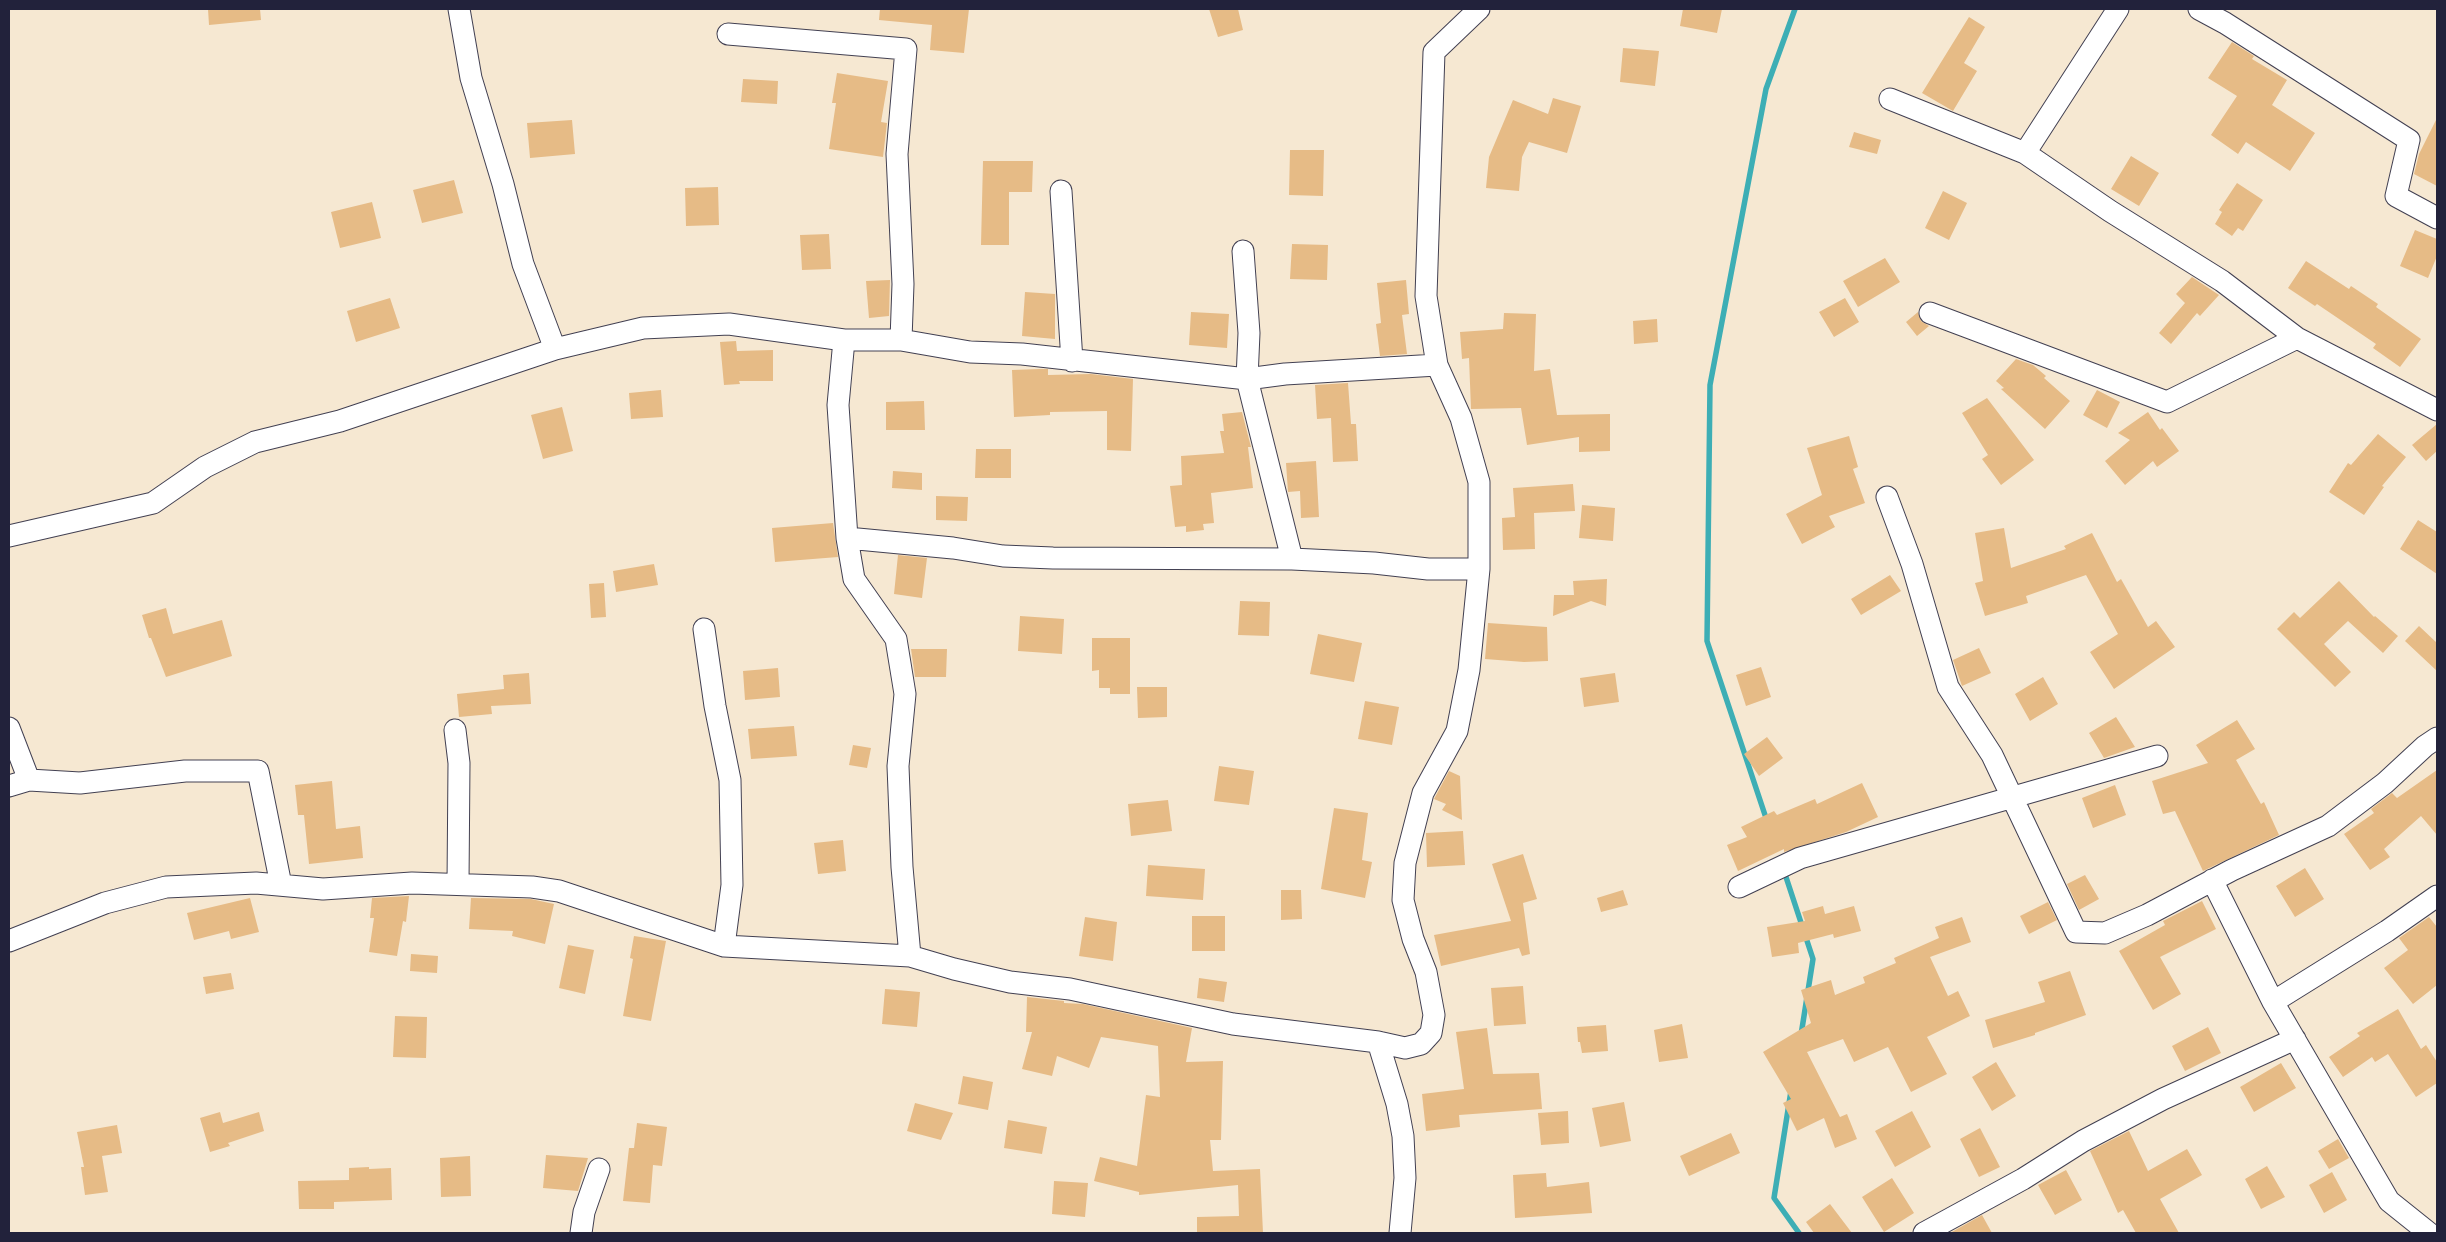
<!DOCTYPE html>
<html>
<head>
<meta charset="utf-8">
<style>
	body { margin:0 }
	#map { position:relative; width:2446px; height:1242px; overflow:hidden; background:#f6e8d2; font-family:"Old Standard TT",serif }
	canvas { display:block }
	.frame { position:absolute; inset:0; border:10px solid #22223b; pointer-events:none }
</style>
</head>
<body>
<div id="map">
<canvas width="2446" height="1242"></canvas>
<div class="frame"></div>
</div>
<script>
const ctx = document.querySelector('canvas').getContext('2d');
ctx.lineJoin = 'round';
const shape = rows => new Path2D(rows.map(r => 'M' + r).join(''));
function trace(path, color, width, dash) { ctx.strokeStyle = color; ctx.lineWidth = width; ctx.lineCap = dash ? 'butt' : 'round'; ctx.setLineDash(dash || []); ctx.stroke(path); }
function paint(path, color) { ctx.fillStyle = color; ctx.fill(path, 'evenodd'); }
trace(shape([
	[1767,821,1707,641,1710,385,1766,89,1795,9],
	[1784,871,1813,959,1801,1035],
	[1791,1091,1774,1198,1799,1233]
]), '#3daeb5', 5.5);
paint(shape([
	[208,9,260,9,261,20,209,25],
	[880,9,969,9,964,53,930,50,932,25,879,20],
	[1209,9,1238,9,1243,30,1218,37],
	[1683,9,1722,9,1717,33,1680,26],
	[1969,17,1985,27,1964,63,1977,71,1953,111,1922,93],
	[2232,42,2254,56,2252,59,2287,80,2272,105,2315,133,2290,171,2246,142,2238,154,2211,135,2237,96,2208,78],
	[1623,48,1659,51,1655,86,1620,82],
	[837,73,888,81,881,122,887,123,883,157,829,149,836,103,832,103],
	[743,79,778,81,777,104,741,102],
	[1553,98,1581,106,1567,153,1529,142,1522,157,1519,191,1486,188,1489,157,1513,100,1548,114],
	[2437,118,2437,186,2414,174,2419,154],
	[572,120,575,154,530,158,527,123],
	[1854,132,1881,140,1877,154,1849,147],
	[1290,150,1324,150,1323,196,1289,195],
	[2131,156,2159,173,2139,206,2111,189],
	[983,161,1033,161,1032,192,1009,192,1009,245,981,245],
	[454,180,463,213,422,223,413,190],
	[2237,183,2263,200,2243,231,2238,228,2232,236,2215,224,2222,212,2219,210],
	[718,187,719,225,686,226,685,188],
	[1943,191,1967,203,1949,240,1925,228],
	[372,202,381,238,340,248,331,212],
	[2415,230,2437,239,2437,256,2428,278,2400,266],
	[829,234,831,269,802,270,800,235],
	[1292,244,1328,245,1327,280,1290,279],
	[1885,258,1900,282,1858,307,1843,281],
	[2306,261,2349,289,2351,286,2378,304,2376,307,2421,339,2400,367,2373,348,2376,344,2317,304,2315,306,2288,288],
	[2192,277,2219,295,2200,316,2197,313,2171,344,2159,333,2185,303,2176,294],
	[890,280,889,316,869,318,866,281],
	[1406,280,1409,314,1402,315,1407,354,1380,356,1376,324,1381,323,1377,283],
	[1025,292,1055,294,1055,339,1022,336],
	[390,298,400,328,356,342,347,311],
	[1845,298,1859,322,1834,337,1819,312],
	[1191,312,1229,314,1227,348,1189,345],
	[1918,312,1921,321,1929,326,1917,336,1906,322],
	[1504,313,1536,314,1534,371,1550,369,1557,415,1610,414,1610,451,1579,452,1579,437,1527,445,1521,408,1471,409,1469,358,1462,359,1460,332,1503,329],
	[1657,319,1658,342,1634,344,1633,321],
	[736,341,737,351,773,350,773,381,739,381,740,384,724,385,720,342],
	[2016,359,2033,365,2046,376,2044,378,2070,401,2045,429,2001,389,2004,388,1996,381],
	[1040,369,1048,369,1048,375,1091,374,1133,379,1131,451,1107,450,1107,411,1050,412,1050,415,1014,417,1012,370],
	[1348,383,1351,424,1356,424,1358,461,1333,462,1331,418,1317,419,1315,385],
	[661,390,663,417,631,419,629,393],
	[2097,390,2120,402,2107,428,2083,415],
	[1987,398,2034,460,2001,485,1982,459,1988,455,1962,413],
	[924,401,925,430,886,430,886,402],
	[562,407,573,451,543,459,531,415],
	[1242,412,1251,447,1248,447,1253,488,1211,493,1214,523,1203,524,1204,530,1186,532,1186,526,1175,527,1170,486,1182,485,1181,456,1224,453,1220,431,1224,431,1222,414],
	[2148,412,2160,430,2162,428,2179,451,2157,467,2153,461,2125,485,2105,461,2130,440,2118,433],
	[2437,424,2437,451,2426,461,2412,445],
	[2378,434,2406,457,2382,486,2384,487,2364,515,2329,492,2348,463,2351,465],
	[1849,436,1858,467,1853,469,1865,503,1829,516,1835,527,1802,544,1786,514,1822,495,1807,448],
	[976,449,1011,449,1011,478,975,478],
	[1316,461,1319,517,1301,518,1300,491,1288,492,1286,463],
	[893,471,922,473,922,490,892,488],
	[1573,484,1575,511,1534,513,1535,549,1503,550,1502,518,1515,517,1513,488],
	[936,496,968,497,967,521,936,520],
	[1582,505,1615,508,1613,541,1579,538],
	[2418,520,2437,532,2437,574,2400,549],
	[833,523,838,557,775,562,772,528],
	[2004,528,2011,568,2066,549,2064,546,2092,533,2117,582,2121,579,2148,627,2156,621,2175,647,2114,689,2090,652,2118,634,2086,575,2026,596,2028,603,1985,616,1975,583,1983,581,1975,533],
	[898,555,927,558,922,598,894,594],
	[654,564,658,585,616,592,613,571],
	[1890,575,1901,591,1861,615,1851,599],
	[1607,579,1606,606,1591,601,1553,616,1554,595,1574,595,1573,581],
	[2339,581,2374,617,2375,616,2398,636,2383,653,2348,621,2324,644,2351,672,2335,687,2277,629,2294,612,2300,618],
	[604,583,606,617,591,618,589,584],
	[1240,601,1270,602,1269,636,1238,635],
	[166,608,173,634,222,620,232,656,166,677,151,638,149,638,142,615],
	[1020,616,1064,619,1062,654,1018,651],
	[1488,623,1547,627,1548,661,1524,662,1485,659],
	[2419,626,2437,643,2437,671,2405,641],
	[1318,634,1362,643,1354,682,1310,674],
	[1092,638,1130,638,1130,694,1110,694,1110,688,1099,688,1099,670,1092,671],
	[1979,648,1991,673,1962,686,1953,660],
	[911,649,947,649,946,677,915,677],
	[1761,667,1771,697,1746,706,1736,675],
	[778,668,780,697,745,700,743,671],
	[529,673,531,704,491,706,492,714,459,717,457,694,504,689,503,675],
	[1615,673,1619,702,1584,707,1580,678],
	[2043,677,2058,704,2030,721,2015,694],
	[1137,687,1167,687,1167,717,1138,718],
	[1365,701,1399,707,1392,745,1358,739],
	[2116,717,2135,747,2104,758,2089,733],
	[2237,720,2255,749,2236,760,2261,804,2264,802,2279,835,2203,871,2175,811,2163,814,2152,781,2208,763,2196,745],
	[794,726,797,756,751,759,748,729],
	[1767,737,1783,758,1759,776,1744,754],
	[853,745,871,748,867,768,849,765],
	[1219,766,1254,771,1249,805,1214,801],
	[2437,770,2437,835,2421,816,2384,849,2390,857,2370,870,2344,834,2374,813,2371,809,2392,793,2397,798],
	[1449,771,1460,776,1462,820,1442,810,1446,804,1434,799],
	[332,781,336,829,360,826,363,858,309,864,304,815,298,815,295,785],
	[1862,783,1878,817,1846,832,1784,852,1784,849,1738,871,1727,845,1747,837,1741,827,1774,811,1777,815,1815,799,1817,804],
	[2115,785,2126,815,2093,828,2082,798],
	[1168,800,1172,831,1131,836,1128,804],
	[1334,808,1368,813,1362,860,1372,862,1365,898,1321,889],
	[1463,831,1465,865,1427,867,1426,833],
	[843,840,846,871,818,874,814,843],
	[1523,854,1537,899,1523,903,1530,954,1522,956,1519,948,1441,966,1434,935,1511,921,1492,864],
	[1148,865,1205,869,1203,900,1146,896],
	[2305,868,2324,899,2295,917,2276,886],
	[2085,875,2099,899,2079,910,2067,884],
	[1281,890,1301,890,1302,919,1281,920],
	[1623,890,1628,905,1601,912,1597,898],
	[409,896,406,922,403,921,397,956,369,952,374,918,370,918,372,898],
	[250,898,259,932,231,939,229,931,194,940,187,913],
	[471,898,531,899,554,904,545,944,512,936,513,931,469,929],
	[2202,901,2216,929,2160,957,2181,994,2153,1010,2119,951,2165,925,2163,921],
	[2048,902,2057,920,2029,934,2020,916],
	[1823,906,1825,914,1854,906,1861,931,1834,938,1833,934,1798,943,1799,953,1772,957,1767,927,1805,921,1802,912],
	[1192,916,1225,916,1225,951,1192,951],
	[1085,917,1117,922,1113,961,1079,956],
	[1962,917,1971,942,1930,957,1948,996,1958,991,1970,1016,1927,1037,1947,1074,1911,1092,1888,1047,1854,1062,1843,1039,1807,1052,1840,1117,1847,1114,1857,1139,1835,1148,1824,1118,1797,1131,1783,1103,1791,1099,1763,1052,1811,1023,1801,990,1831,980,1835,995,1865,983,1863,977,1896,963,1894,958,1939,938,1935,927],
	[2429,917,2437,927,2437,985,2413,1004,2384,968,2408,950,2399,938],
	[634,936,666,941,651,1021,623,1016,633,959,630,958],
	[568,945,594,950,585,994,559,988],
	[411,954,438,956,437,973,410,971],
	[2070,971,2086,1015,2035,1033,2035,1035,1993,1048,1985,1020,2045,1002,2038,982],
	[231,973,234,989,206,994,203,977],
	[1199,978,1227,982,1224,1002,1197,998],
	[1523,986,1526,1024,1494,1026,1491,988],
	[885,989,920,992,917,1027,882,1024],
	[1027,997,1064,1001,1064,1003,1083,1004,1192,1028,1186,1062,1223,1061,1221,1140,1210,1140,1213,1171,1260,1169,1263,1233,1197,1233,1197,1217,1239,1216,1238,1185,1139,1195,1139,1192,1094,1181,1100,1157,1137,1166,1146,1095,1160,1097,1158,1046,1101,1037,1089,1068,1057,1056,1052,1076,1022,1069,1032,1032,1026,1032],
	[2398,1009,2421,1049,2426,1045,2437,1062,2437,1083,2416,1097,2388,1054,2375,1062,2372,1057,2343,1077,2329,1057,2360,1036,2357,1033],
	[395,1016,427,1017,426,1058,393,1057],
	[1682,1024,1688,1058,1659,1062,1654,1030],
	[1606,1025,1608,1051,1582,1053,1580,1042,1578,1042,1577,1027],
	[2208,1027,2221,1053,2185,1071,2172,1046],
	[1487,1028,1493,1074,1539,1073,1542,1109,1459,1115,1460,1127,1426,1131,1422,1094,1464,1089,1456,1032],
	[1996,1062,2016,1096,1992,1111,1972,1077],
	[2281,1063,2296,1088,2254,1112,2240,1087],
	[963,1076,993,1082,988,1110,958,1104],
	[1624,1102,1631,1141,1600,1147,1592,1108],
	[915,1103,953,1113,941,1140,907,1131],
	[1568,1111,1569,1143,1541,1145,1538,1113],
	[1912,1111,1931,1147,1895,1167,1875,1131],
	[220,1112,223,1123,259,1112,264,1131,228,1143,230,1146,210,1152,200,1118],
	[1008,1120,1047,1127,1042,1154,1004,1148],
	[637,1123,667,1127,662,1166,653,1165,650,1203,623,1201,629,1148,634,1148],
	[117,1125,122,1153,102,1156,108,1192,85,1195,81,1167,84,1167,77,1132],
	[1980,1128,2000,1167,1979,1177,1960,1139],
	[2129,1131,2148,1171,2187,1149,2202,1175,2160,1199,2179,1233,2136,1233,2123,1210,2118,1213,2090,1151],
	[1731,1133,1740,1153,1689,1176,1680,1156],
	[2338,1139,2349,1158,2329,1169,2318,1151],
	[546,1155,588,1158,578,1191,543,1188],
	[470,1156,471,1196,441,1197,440,1158],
	[2267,1166,2285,1197,2261,1209,2245,1179],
	[369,1167,369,1169,391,1168,392,1200,334,1202,334,1209,299,1209,298,1181,349,1180,349,1168],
	[2066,1170,2082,1200,2055,1215,2038,1185],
	[2332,1172,2347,1200,2324,1213,2309,1185],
	[1546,1173,1547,1187,1589,1182,1592,1213,1515,1218,1513,1175],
	[1892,1178,1914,1213,1884,1232,1862,1197],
	[1054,1181,1088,1183,1085,1217,1052,1214],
	[1830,1204,1852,1233,1814,1233,1806,1222],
	[1982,1215,1992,1233,1950,1233]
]), '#e6bb86');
const street = shape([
	[459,9,471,78,503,184,523,264,555,349],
	[2199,9,2225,23,2409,140,2396,196,2437,218],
	[728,34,906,49,897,154,903,284,901,340],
	[1890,99,2025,153,2110,211,2222,281,2297,338],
	[2025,153,2118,9],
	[1061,191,1072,361],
	[1243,251,1249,333,1247,379,1292,559],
	[1930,313,2167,402,2297,338,2437,410],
	[844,340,838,405,847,538,854,579,896,639,905,694,898,766,902,867,910,956],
	[1887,497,1912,564,1948,687,1992,755,2076,932,2105,933,2147,915,2232,870,2328,826,2385,783,2425,746,2437,738],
	[9,536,153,503,205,467,255,442,340,421,555,349,643,328,729,324,844,340,901,340,970,352,1022,354,1247,379,1285,374,1437,365],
	[847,538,953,548,1003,556,1053,558,1292,559,1374,563,1428,569,1479,569],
	[704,629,715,706,730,780,732,885,724,946],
	[9,728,29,780],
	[455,730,459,763,458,884],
	[9,786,29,780,80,783,185,771,258,771,281,885],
	[2212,880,2273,1002,2389,1201,2429,1233],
	[1739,887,1800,858,2157,756],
	[9,941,105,903,166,887,256,883,323,889,412,883,532,887,559,891,724,946,910,956,954,969,1010,982,1070,989,1233,1024,1378,1042,1397,1104,1403,1136,1405,1178,1400,1233],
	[2273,1002,2387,931,2437,896],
	[1378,1042,1405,1048,1421,1044,1431,1033,1434,1015,1426,972,1413,939,1403,900,1405,863,1423,793,1457,731,1469,670,1479,569,1479,482,1461,418,1437,365,1426,296,1434,52,1479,9],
	[581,1233,584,1212,599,1169],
	[1924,1233,2023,1179,2083,1141,2163,1099,2295,1039]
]);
trace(street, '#424052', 23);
trace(street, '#fff', 21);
</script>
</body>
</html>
